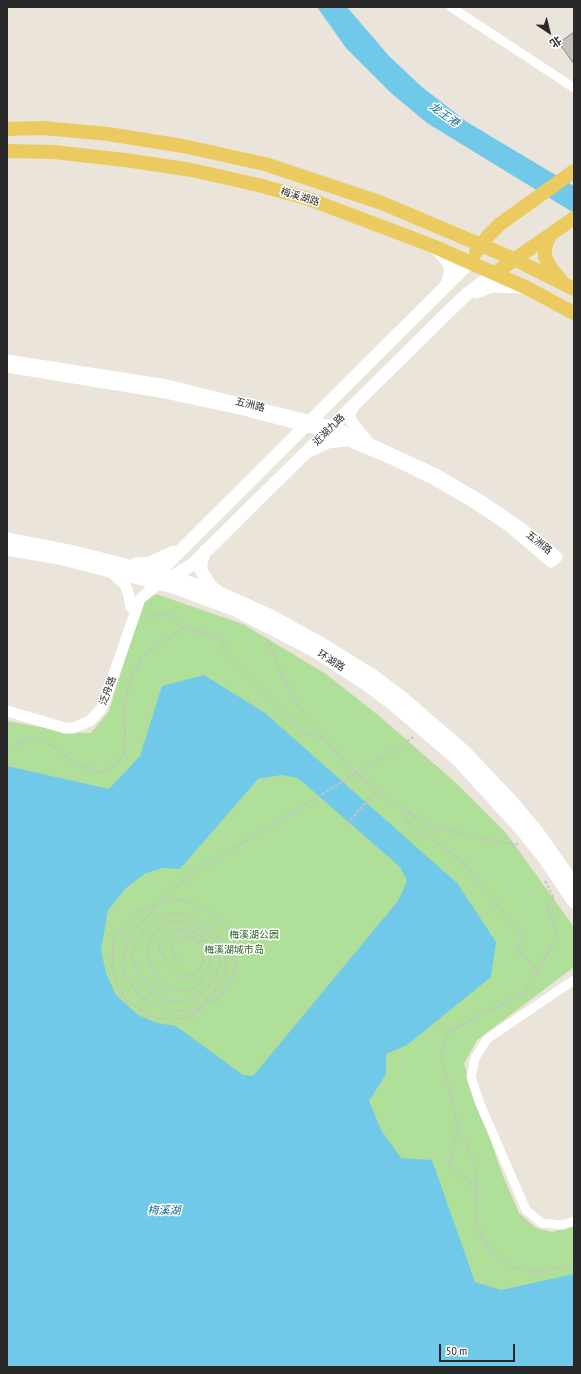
<!DOCTYPE html>
<html>
<head>
<meta charset="utf-8">
<style>
	body { margin:0 }
	#map { position:relative; width:581px; height:1374px; overflow:hidden; background:#ebe4db; font-family:"PT Sans Narrow","Noto Sans SC",sans-serif }
	canvas { display:block }
	.frame { position:absolute; inset:0; border:8px solid #292929; pointer-events:none }
	.north { position:absolute; left:529px; top:12px; width:40px; height:40px; -webkit-text-stroke:3px #fff; paint-order:stroke; rotate:145deg; font-size:11px; font-weight:700; line-height:16px; text-align:center; color:#292929 }
	.north::after { content:''; display:block; margin:auto; width:14px; height:18px; background:#292929; clip-path:polygon(50% 0,100% 100%,50% 72%,0 100%) }
	.scale { position:absolute; left:439px; top:1344px; width:76px; height:18px; box-sizing:border-box; border:2px solid #292929; border-top:0; padding-left:5px; font-size:12px; line-height:14px; white-space:nowrap; color:#292929; -webkit-text-stroke:3px #fff; paint-order:stroke }
</style>
</head>
<body>
<div id="map">
<canvas width="581" height="1374"></canvas>
<div class="frame"></div>
<div class="north">北</div>
<div class="scale">50 m</div>
</div>
<script>
const ctx = document.querySelector('canvas').getContext('2d');
ctx.lineJoin = 'round';
function paint(path, color) { ctx.fillStyle = color; ctx.fill(path, 'evenodd'); }
const shape = rows => new Path2D(rows.map(r => 'M' + r).join(''));
function trace(path, color, width, dash) { ctx.strokeStyle = color; ctx.lineWidth = width; ctx.lineCap = dash ? 'butt' : 'round'; ctx.setLineDash(dash || []); ctx.stroke(path); }
function drawText(font, color, halo, rows, align = 'center') {
  ctx.font = font + ' "PT Sans Narrow","Noto Sans SC",sans-serif'; ctx.lineWidth = 3; ctx.setLineDash([]); ctx.textBaseline = 'middle'; ctx.strokeStyle = halo; ctx.fillStyle = color; for (const [text, x, y, turn = 0] of rows) {
    ctx.save(); ctx.translate(x, y); ctx.rotate((+turn || 0) * Math.PI / 180); ctx.textAlign = isNaN(turn) ? turn : align; if (halo) ctx.strokeText(text, 0, 0); ctx.fillText(text, 0, 0); ctx.restore();
  }
}
paint(shape([
	[156,594,243,624,326,674,378,715,455,782,506,833,574,927,574,967,477,1040,464,1064,503,1176,519,1213,536,1228,552,1232,574,1226,574,1367,7,1367,7,721,68,732,91,733,109,711,141,605]
]), '#b0df99');
paint(shape([
	[317,7,347,7,389,56,422,87,467,122,574,186,574,213,427,123,391,93,346,48],
	[204,675,265,713,457,883,496,942,491,977,407,1045,386,1054,386,1074,369,1101,381,1130,401,1158,432,1160,475,1282,501,1290,574,1274,574,1367,7,1367,7,766,109,789,140,756,162,686],
	[281,775,298,778,400,867,407,881,398,901,253,1076,243,1075,176,1026,157,1023,138,1015,116,995,106,973,101,950,108,910,126,888,144,874,162,868,180,869,258,779]
]), '#71c9e9');
const building = shape([
	[574,32,574,64,559,43,574,32]
]);
paint(building, '#c6c1ba');
trace(building, '#8b8782', 1);
trace(shape([
	[182,628,220,636,226,653,303,733,324,738],
	[268,639,285,682,300,708,345,763,385,797,430,825,474,837,520,845],
	[7,748,33,737,55,747,75,763,100,773,116,765,125,752,125,703,129,683,143,656,182,628,177,620,166,614,153,616,146,613],
	[410,812,404,820,461,860,524,939,517,950,538,970],
	[347,824,377,790],
	[545,881,554,898,547,907,555,924,555,940,538,971,525,992,448,1032,443,1045,441,1061,450,1090,458,1128,466,1141,475,1165,476,1224,488,1247,512,1267,535,1272,567,1266,574,1262],
	[179,963,173,954,172,945,178,939,189,937,197,940,202,946,204,956,201,967,193,975,181,977,172,971,159,948,162,939,171,932,184,929,200,935,209,946,211,961,202,981,193,990,181,991,166,987,157,977,149,962,147,949,151,936,161,926,177,921,196,927,213,939,220,960,215,980,202,993,185,1002,165,1001,152,992,139,973,132,953,146,927,169,913,190,915,212,930,225,947,226,970,215,992,193,1016,180,1019,150,1017,125,999,112,970,114,937,138,911,174,899,190,902,208,911,225,925,238,950,232,980,217,999,192,1011,167,1010,140,996,126,977,122,963,129,937,170,891,196,871,398,748,413,737],
	[458,1128,449,1165,476,1187]
]), '#c3c3c3', 2, [3, 2]);
trace(shape([
	[451,7,574,88],
	[574,980,487,1039,475,1058,471,1077,480,1104,526,1210,542,1223,563,1225,574,1221]
]), '#fff', 9);
trace(shape([
	[7,360,167,385,332,426,436,474,482,501,520,527,557,557,551,562,510,527,471,501,433,479,396,461,327,432,240,409,166,393,7,367],
	[354,405,350,414,351,421,366,439],
	[309,452,328,443,345,441],
	[110,571,125,585,128,592,131,607],
	[7,711,65,728,73,728,90,721,101,709,104,703,140,599,149,591,160,583]
]), '#fff', 11);
trace(shape([
	[436,248,450,264,450,274,447,285],
	[476,292,492,286,522,287],
	[7,539,74,552,176,578,222,594,269,615,320,643,372,675,400,696,465,752,513,803,538,833,574,884],
	[7,549,59,558,173,587,235,610,315,651,366,684,394,705,458,760,521,829,545,859,574,902],
	[205,551,201,562,201,570,211,587,217,591],
	[136,564,150,563,174,552],
	[154,577,470,262],
	[169,579,193,564,444,316,467,294,495,273]
]), '#fff', 13);
trace(shape([
	[7,129,43,128,108,134,183,146,265,164,382,203,514,259,574,289],
	[7,151,54,152,125,160,192,170,258,185,306,198,433,246,525,287,574,313],
	[550,235,545,247,545,257,550,267,561,280],
	[476,252,488,236,500,224,574,171],
	[495,273,574,218]
]), '#ebcb5f', 14);
drawText('10px', '#292929', '#fff', [
	["梅溪湖路",300,197,17],
	["五洲路",250,405,14],
	["近湖九路",329,430,-45],
	["五洲路",539,543,39],
	["环湖路",331,661,33],
	["泛舟路",108,691,-70]
]);
drawText('10px', '#2a621c', '#fff', [
	["梅溪湖公园",254,935],
	["梅溪湖城市岛",234,950]
]);
drawText('italic 11px', '#126693', '#fff', [
	["龙王港",444,115,35],
	["梅溪湖",164,1211]
]);
</script>
</body>
</html>
